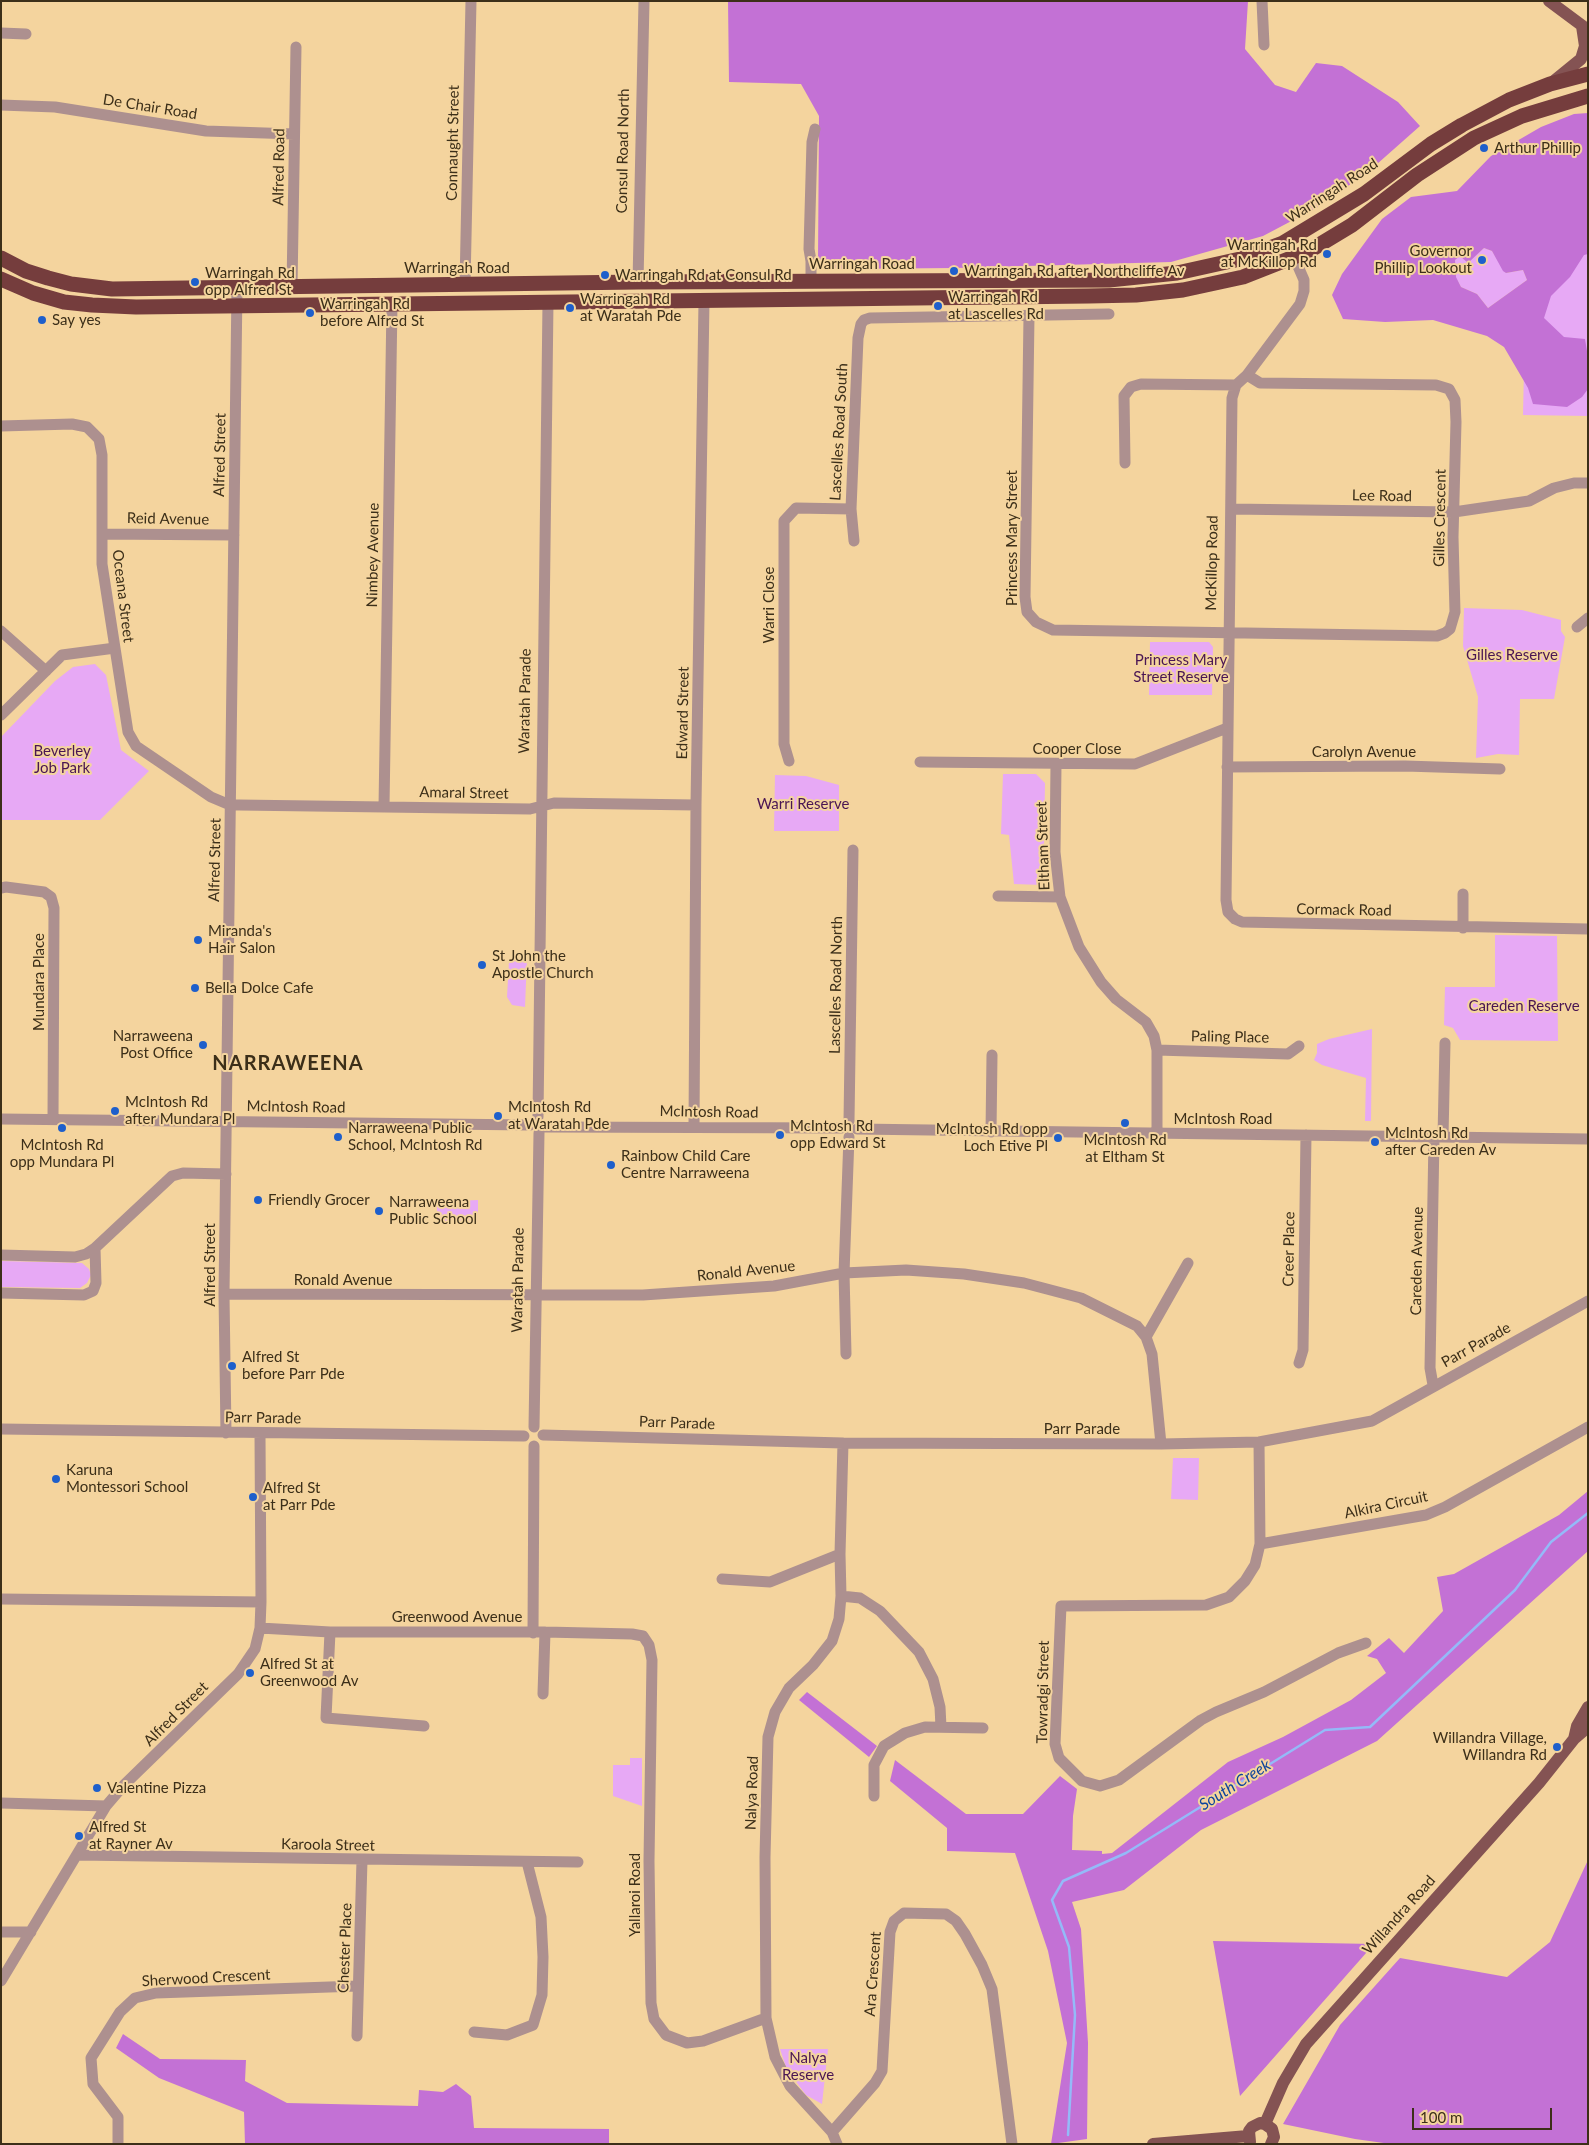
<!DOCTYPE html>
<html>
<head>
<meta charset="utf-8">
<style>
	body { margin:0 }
	#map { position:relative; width:1589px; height:2145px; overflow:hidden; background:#f4d49e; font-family:Lato,sans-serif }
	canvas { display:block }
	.frame { position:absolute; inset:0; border:2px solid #3c2f19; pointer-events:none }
	.scale { position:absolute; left:1412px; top:2108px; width:140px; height:22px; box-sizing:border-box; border:2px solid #3c2f19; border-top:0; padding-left:6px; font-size:15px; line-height:18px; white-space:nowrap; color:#3c2f19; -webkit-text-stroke:4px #f4d49e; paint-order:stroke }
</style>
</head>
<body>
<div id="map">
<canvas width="1589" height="2145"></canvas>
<div class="frame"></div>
<div class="scale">100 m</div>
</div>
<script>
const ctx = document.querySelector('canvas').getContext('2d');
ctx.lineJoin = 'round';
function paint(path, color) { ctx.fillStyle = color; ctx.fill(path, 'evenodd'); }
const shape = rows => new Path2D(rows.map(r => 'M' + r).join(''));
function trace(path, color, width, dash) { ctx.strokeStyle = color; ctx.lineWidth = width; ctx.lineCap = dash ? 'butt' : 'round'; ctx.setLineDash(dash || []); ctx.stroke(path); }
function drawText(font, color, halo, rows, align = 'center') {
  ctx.font = font + ' Lato,sans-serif'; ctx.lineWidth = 4; ctx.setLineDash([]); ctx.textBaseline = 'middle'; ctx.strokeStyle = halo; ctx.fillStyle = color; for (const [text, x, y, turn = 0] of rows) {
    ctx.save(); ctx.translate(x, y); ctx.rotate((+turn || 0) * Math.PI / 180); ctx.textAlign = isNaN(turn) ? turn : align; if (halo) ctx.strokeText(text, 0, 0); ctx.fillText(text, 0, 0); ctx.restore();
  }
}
paint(shape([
	[1588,122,1588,416,1523,415,1525,320],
	[1484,248,1492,251,1506,273,1523,270,1527,280,1488,308,1477,294,1461,287,1456,278,1455,260,1460,255,1468,263],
	[1464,608,1522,610,1561,620,1561,631,1565,637,1554,699,1520,699,1519,755,1498,754,1476,758,1478,697,1463,646],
	[1150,642,1209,642,1213,647,1212,695,1149,695],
	[95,664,106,675,121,750,149,771,100,820,1,820,1,737,55,681,73,667],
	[1003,774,1036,774,1045,783,1044,847,1046,880,1042,885,1014,884,1009,835,1001,834],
	[775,775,806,776,839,785,839,831,774,831],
	[1495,935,1557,936,1558,1041,1460,1040,1453,1028,1444,1025,1445,987,1495,987],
	[527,958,525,1007,512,1005,507,997,509,961],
	[1372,1029,1371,1121,1365,1121,1366,1078,1322,1065,1314,1060,1317,1053,1317,1044,1329,1039],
	[478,1200,478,1222,437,1224,437,1202],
	[1,1261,82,1263,89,1269,91,1275,87,1283,80,1288,1,1287],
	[1173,1458,1199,1458,1198,1500,1171,1499],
	[630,1758,642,1758,642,1806,613,1796,613,1765,630,1765],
	[780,2049,828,2049,822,2104,806,2095,794,2079,787,2070]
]), '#e7a9f5');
paint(shape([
	[728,1,1248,1,1245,49,1275,85,1296,92,1316,63,1342,66,1398,102,1420,126,1368,172,1318,207,1263,236,1171,262,955,268,837,269,818,260,819,116,801,84,729,82],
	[1588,113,1588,254,1584,255,1570,277,1551,296,1544,318,1564,337,1585,339,1588,357,1588,389,1582,397,1567,407,1533,404,1528,388,1504,347,1487,336,1433,320,1385,322,1343,319,1332,295,1342,274,1382,219,1411,197,1457,191,1491,156,1541,127,1574,114],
	[1484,248,1492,251,1503,271,1506,273,1523,270,1527,280,1488,308,1477,294,1461,287,1456,277,1455,260,1460,256,1468,263],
	[1588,1491,1588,1551,1377,1741,1201,1830,1124,1890,1072,1902,1081,1929,1088,2043,1087,2139,1051,2144,1067,2043,1048,1951,1015,1853,947,1851,947,1828,890,1781,895,1760,966,1814,1023,1814,1060,1776,1077,1789,1073,1816,1072,1850,1102,1851,1102,1854,1112,1853,1228,1762,1283,1737,1351,1700,1386,1673,1377,1659,1367,1656,1389,1638,1404,1653,1443,1611,1437,1577,1454,1574,1559,1515],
	[807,1692,877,1746,869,1757,799,1700],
	[1588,1860,1588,2144,1391,2144,1355,2139,1283,2124,1340,2025,1400,1958,1507,1977,1550,1942],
	[1213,1941,1374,1944,1240,2096],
	[123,2034,160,2059,246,2060,245,2081,287,2103,418,2106,419,2090,443,2092,456,2084,471,2096,474,2128,609,2129,609,2144,245,2144,244,2112,159,2078,116,2048]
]), '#c371d5');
trace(shape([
	[1068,2135,1075,2015,1069,1947,1052,1900,1063,1881,1126,1853,1325,1730,1370,1727,1515,1590,1551,1542,1588,1513]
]), '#94baf8', 2.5);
trace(shape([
	[1262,1,1264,45],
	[1,33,26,34],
	[1,105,55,107,206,131,294,134],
	[1294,257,1304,280,1304,291,1300,304,1247,375,1236,385,1232,398,1226,900,1228,912,1235,919,1242,922,1588,929],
	[811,281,811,261,809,249,812,142,815,129],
	[638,282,644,1],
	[465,285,471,1],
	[292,287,296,47],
	[1029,316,1025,597,1027,612,1036,622,1053,630,1437,636,1445,633,1450,629,1455,612,1453,537,1456,422,1455,400,1449,389,1436,385,1260,383,1247,375],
	[1,426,72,424,87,427,99,439,102,455,102,564,128,732,136,746,211,797,230,805,239,805,530,809,554,803,696,805],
	[1125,463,1124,396,1131,387,1141,384,1236,385],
	[1231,509,1454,512,1529,501,1554,488,1574,483,1588,483],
	[102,534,234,535],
	[854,541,851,509,858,338,861,324,864,320,870,318,1109,314],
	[1577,627,1588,618],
	[1,631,46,671],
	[1,715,62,655,115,648],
	[789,761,784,744,784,521,796,508,851,509],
	[920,762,1135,764,1227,728],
	[1056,765,1055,852,1060,897,1079,947,1101,982,1116,999,1146,1022,1154,1036,1157,1050,1157,1134],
	[1227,767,1405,766,1500,769],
	[384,807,392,304],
	[1,888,6,887,44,892,51,897,54,908,53,1119],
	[998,896,1060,897],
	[1463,928,1463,894],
	[1157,1050,1288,1054,1299,1046],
	[538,1117,548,302],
	[1,1119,530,1125],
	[849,1121,853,850],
	[694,1126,696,805,704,301],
	[546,1127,841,1128],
	[857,1129,1588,1139],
	[991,1132,992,1055],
	[1443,1137,1445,1043],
	[1,1255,75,1257,86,1254,95,1248],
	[1,1293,84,1295,93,1291,96,1283,95,1248,172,1176,183,1173,226,1174],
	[224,1294,643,1295,774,1286,844,1273,906,1270,964,1274,1024,1283,1081,1298,1137,1326,1146,1337,1152,1354,1161,1444],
	[1146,1337,1188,1263],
	[846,1354,844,1273,849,1137],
	[1299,1363,1303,1350,1306,1135],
	[1433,1385,1430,1368,1434,1137],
	[534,1427,539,1133],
	[1,1429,524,1436],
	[226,1433,224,1294,237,288],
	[543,1435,843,1443,1161,1444,1259,1442,1372,1421,1588,1301],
	[1259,1442,1260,1544,1255,1565,1245,1581,1229,1597,1206,1605,1061,1606,1055,1744,1059,1758,1082,1781,1100,1786,1119,1780,1201,1720,1216,1712,1264,1692,1338,1653,1366,1643],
	[1260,1544,1426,1515,1445,1507,1588,1427],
	[722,1579,770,1582,840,1554],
	[841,1596,860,1598,880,1611,919,1652,933,1679,940,1707,941,1727],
	[1,1599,261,1602],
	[260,1628,330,1632,545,1632,632,1634,643,1636,649,1645,652,1660,649,1861,651,2003,654,2019,666,2035,687,2043,703,2041,766,2018],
	[330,1632,326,1718,424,1726],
	[533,1633,534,1446],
	[543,1694,545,1632],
	[874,1796,874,1765,884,1746,905,1733,925,1727,983,1728],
	[1,1803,106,1806],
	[77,1855,578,1862],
	[1,1932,31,1932],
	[1,1981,106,1806,124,1785,238,1674,255,1649,260,1628,261,1602,260,1434],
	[474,2032,507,2035,533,2025,542,1995,543,1957,541,1917,527,1862],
	[357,2036,362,1860],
	[832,2132,875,2083,882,2071,890,1932,894,1921,904,1913,946,1914,956,1921,965,1934,982,1965,992,1989,1012,2144],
	[118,2144,118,2117,93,2084,91,2058,120,2012,135,1998,156,1993,358,1986],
	[837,2144,832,2132,790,2086,775,2057,766,2018,765,1857,768,1737,775,1712,789,1688,813,1665,832,1641,839,1619,841,1596,840,1554,843,1443]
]), '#ad908f', 11);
trace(shape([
	[1549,1,1588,30],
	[1554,81,1581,59,1585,46,1582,26],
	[1574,1739,1577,1726,1588,1707],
	[1265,2124,1283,2083,1306,2044,1539,1783,1574,1739,1588,1727],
	[1250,2142,1249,2131,1252,2127,1260,2123,1265,2124,1272,2129,1274,2137,1271,2144],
	[1153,2144,1248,2136]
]), '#845353', 12);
trace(shape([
	[1,258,26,271,48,278,71,284,112,289,638,282,1109,280,1177,273,1240,259,1283,243,1364,194,1431,144,1462,125,1509,100,1550,84,1588,74],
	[1,279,33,293,64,302,92,305,136,307,1089,296,1136,295,1183,290,1243,277,1309,251,1352,225,1417,175,1474,138,1522,116,1588,96]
]), '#753d3d', 15);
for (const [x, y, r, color] of [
	[1484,148,5,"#1e5fcb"],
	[1327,254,5,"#1e5fcb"],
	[1482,260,5,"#1e5fcb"],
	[954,271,5,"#1e5fcb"],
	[605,275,5,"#1e5fcb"],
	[195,282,5,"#1e5fcb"],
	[938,306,5,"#1e5fcb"],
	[570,308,5,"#1e5fcb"],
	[310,313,5,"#1e5fcb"],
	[42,320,5,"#1e5fcb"],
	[198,940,5,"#1e5fcb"],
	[482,965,5,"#1e5fcb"],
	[195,988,5,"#1e5fcb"],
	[203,1045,5,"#1e5fcb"],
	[115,1111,5,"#1e5fcb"],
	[498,1116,5,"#1e5fcb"],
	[1125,1123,5,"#1e5fcb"],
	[62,1128,5,"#1e5fcb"],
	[780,1135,5,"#1e5fcb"],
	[338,1137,5,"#1e5fcb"],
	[1058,1138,5,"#1e5fcb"],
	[1375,1142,5,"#1e5fcb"],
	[611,1165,5,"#1e5fcb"],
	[258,1200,5,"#1e5fcb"],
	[379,1211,5,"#1e5fcb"],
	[232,1366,5,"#1e5fcb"],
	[56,1479,5,"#1e5fcb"],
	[253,1497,5,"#1e5fcb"],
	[250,1673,5,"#1e5fcb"],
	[1557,1747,5,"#1e5fcb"],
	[97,1788,5,"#1e5fcb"],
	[79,1836,5,"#1e5fcb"]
]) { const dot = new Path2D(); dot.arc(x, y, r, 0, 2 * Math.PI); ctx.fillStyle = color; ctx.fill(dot); trace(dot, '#f4d49e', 2); }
drawText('15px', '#3c2f19', '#f4d49e', [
	["De Chair Road",150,107,9],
	["Connaught Street",453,143,-89],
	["Consul Road North",623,151,-89],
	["Alfred Road",279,167,-89],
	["Warringah Road",1332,191,-33],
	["Warringah Road",862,264],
	["Warringah Road",457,268],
	["Lascelles Road South",839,432,-87],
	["Alfred Street",220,455,-89],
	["Lee Road",1382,496,1],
	["Gilles Crescent",1440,518,-89],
	["Reid Avenue",168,519,1],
	["Princess Mary Street",1012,538,-90],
	["Nimbey Avenue",373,555,-89],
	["McKillop Road",1212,563,-89],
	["Oceana Street",123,596,83],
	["Warri Close",769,605,-90],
	["Waratah Parade",525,701,-89],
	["Edward Street",683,713,-89],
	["Cooper Close",1077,749],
	["Carolyn Avenue",1364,752],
	["Amaral Street",464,793,1],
	["Eltham Street",1043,846,-92],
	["Alfred Street",215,860,-89],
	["Cormack Road",1344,910,1],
	["Mundara Place",39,982,-90],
	["Lascelles Road North",836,985,-89],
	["Paling Place",1230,1037,1],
	["McIntosh Road",296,1107,1],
	["McIntosh Road",709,1112,1],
	["McIntosh Road",1223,1119],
	["Creer Place",1289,1249,-89],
	["Careden Avenue",1417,1261,-89],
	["Alfred Street",210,1265,-90],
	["Ronald Avenue",746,1271,-6],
	["Ronald Avenue",343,1280],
	["Waratah Parade",518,1280,-89],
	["Parr Parade",1476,1345,-29],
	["Parr Parade",263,1418,1],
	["Parr Parade",677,1423,2],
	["Parr Parade",1082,1429],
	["Alkira Circuit",1386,1505,-12],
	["Greenwood Avenue",457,1617],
	["Towradgi Street",1043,1692,-89],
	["Alfred Street",176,1714,-45],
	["Nalya Road",752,1793,-88],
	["Karoola Street",328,1845,1],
	["Yallaroi Road",635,1895,-90],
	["Willandra Road",1399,1915,-48],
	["Chester Place",345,1948,-88],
	["Ara Crescent",873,1974,-86],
	["Sherwood Crescent",206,1978,-3]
]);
drawText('15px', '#3c2f19', '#f4d49e', [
	["Arthur Phillip",1494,148],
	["Warringah Rd",1317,245,"right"],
	["at McKillop Rd",1317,262,"right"],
	["Governor",1472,251,"right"],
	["Phillip Lookout",1472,268,"right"],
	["Warringah Rd after Northcliffe Av",964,271],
	["Warringah Rd",205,273],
	["opp Alfred St",205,290],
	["Warringah Rd at Consul Rd",615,275],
	["Warringah Rd",948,297],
	["at Lascelles Rd",948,314],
	["Warringah Rd",580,299],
	["at Waratah Pde",580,316],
	["Warringah Rd",320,304],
	["before Alfred St",320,321],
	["Say yes",52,320],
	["Miranda's",208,931],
	["Hair Salon",208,948],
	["St John the",492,956],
	["Apostle Church",492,973],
	["Bella Dolce Cafe",205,988],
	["Narraweena",193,1036,"right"],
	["Post Office",193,1053,"right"],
	["McIntosh Rd",125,1102],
	["after Mundara Pl",125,1119],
	["McIntosh Rd",508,1107],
	["at Waratah Pde",508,1124],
	["McIntosh Rd",790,1126],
	["opp Edward St",790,1143],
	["Narraweena Public",348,1128],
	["School, McIntosh Rd",348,1145],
	["McIntosh Rd opp",1048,1129,"right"],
	["Loch Etive Pl",1048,1146,"right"],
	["McIntosh Rd",1385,1133],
	["after Careden Av",1385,1150],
	["McIntosh Rd",1125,1140,"center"],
	["at Eltham St",1125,1157,"center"],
	["McIntosh Rd",62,1145,"center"],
	["opp Mundara Pl",62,1162,"center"],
	["Rainbow Child Care",621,1156],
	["Centre Narraweena",621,1173],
	["Friendly Grocer",268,1200],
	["Narraweena",389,1202],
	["Public School",389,1219],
	["Alfred St",242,1357],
	["before Parr Pde",242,1374],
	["Karuna",66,1470],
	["Montessori School",66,1487],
	["Alfred St",263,1488],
	["at Parr Pde",263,1505],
	["Alfred St at",260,1664],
	["Greenwood Av",260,1681],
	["Willandra Village,",1547,1738,"right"],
	["Willandra Rd",1547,1755,"right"],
	["Valentine Pizza",107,1788],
	["Alfred St",89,1827],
	["at Rayner Av",89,1844]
], 'left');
drawText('15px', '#491553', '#f4d49e', [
	["Gilles Reserve",1512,655],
	["Princess Mary",1181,660],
	["Street Reserve",1181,677],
	["Beverley",62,751],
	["Job Park",62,768],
	["Warri Reserve",803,804],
	["Careden Reserve",1524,1006],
	["Nalya",808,2058],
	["Reserve",808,2075]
]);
drawText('italic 16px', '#0c449d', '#f4d49e', [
	["South Creek",1235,1785,-32]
]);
ctx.letterSpacing = '1px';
drawText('bold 20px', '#3c2f19', '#f4d49e', [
	["NARRAWEENA",288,1064]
]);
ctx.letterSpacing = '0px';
</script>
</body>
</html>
